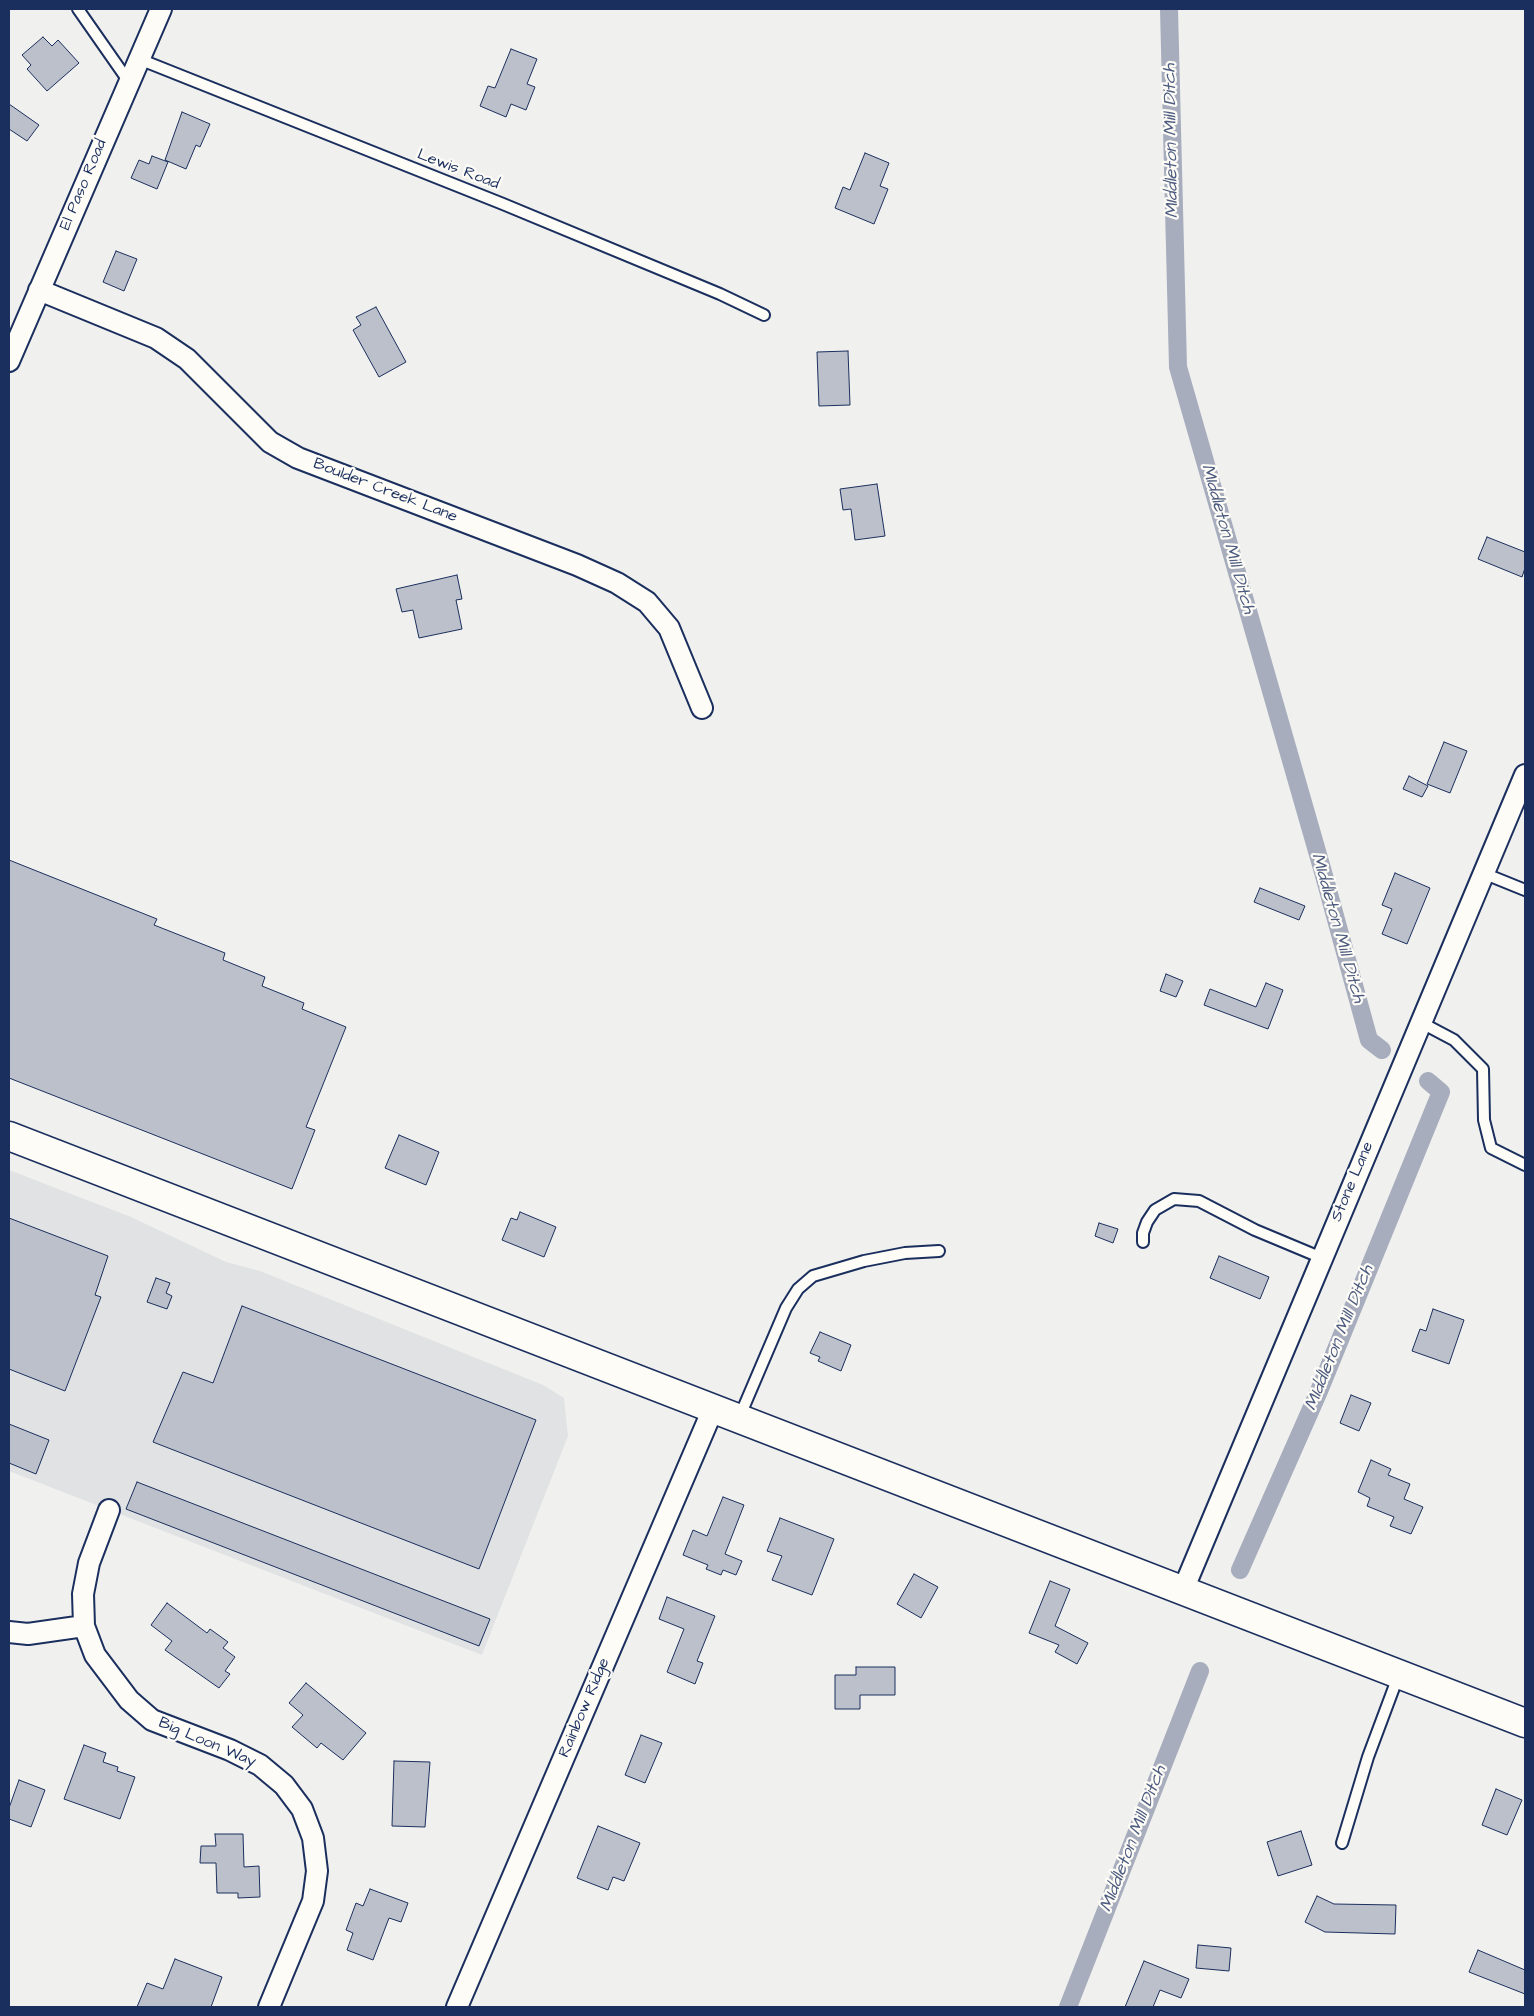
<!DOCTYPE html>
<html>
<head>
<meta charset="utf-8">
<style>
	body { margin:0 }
	#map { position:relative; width:1534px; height:2016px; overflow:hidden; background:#f0f0ee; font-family:"Architects Daughter",sans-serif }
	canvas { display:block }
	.frame { position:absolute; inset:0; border:10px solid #1b2f5e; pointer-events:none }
</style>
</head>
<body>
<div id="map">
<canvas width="1534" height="2016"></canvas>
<div class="frame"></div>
</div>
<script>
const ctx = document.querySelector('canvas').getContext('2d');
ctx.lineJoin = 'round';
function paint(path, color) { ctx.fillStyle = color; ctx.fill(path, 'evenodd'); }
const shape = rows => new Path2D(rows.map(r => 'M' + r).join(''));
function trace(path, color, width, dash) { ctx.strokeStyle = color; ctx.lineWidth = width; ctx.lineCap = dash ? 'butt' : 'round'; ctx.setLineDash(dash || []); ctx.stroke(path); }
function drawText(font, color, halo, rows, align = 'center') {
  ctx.font = font + ' "Architects Daughter",sans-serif'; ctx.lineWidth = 4.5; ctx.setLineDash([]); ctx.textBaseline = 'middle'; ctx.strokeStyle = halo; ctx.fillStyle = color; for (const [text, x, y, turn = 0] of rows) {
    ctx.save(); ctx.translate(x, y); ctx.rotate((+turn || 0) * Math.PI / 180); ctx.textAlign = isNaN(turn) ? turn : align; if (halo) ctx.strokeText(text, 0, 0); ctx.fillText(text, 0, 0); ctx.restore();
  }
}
paint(shape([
	[9,1170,131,1217,226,1262,260,1271,543,1385,564,1398,568,1436,482,1655,9,1471]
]), '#e0e2e3');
trace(shape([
	[1169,9,1178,367,1323,872,1369,1040,1382,1050],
	[1240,1570,1319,1391,1441,1092,1428,1081],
	[1068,2007,1200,1671]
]), '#a7adbd', 18);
const building = shape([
	[43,37,52,46,58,40,79,63,47,91,27,69,31,65,22,55,43,37],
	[511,49,537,59,527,84,535,87,526,110,511,104,506,117,480,106,488,86,495,88,511,49],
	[9,104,39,125,27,141,9,129,9,104],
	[182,112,210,124,200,147,196,145,186,169,165,160,182,112],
	[865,153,889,163,880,186,888,189,874,224,835,208,843,187,850,190,865,153],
	[152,156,168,162,157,189,131,178,139,160,149,164,152,156],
	[116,251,137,259,124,291,103,282,116,251],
	[376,307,406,362,379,377,353,330,361,325,356,317,376,307],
	[848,351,850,405,819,406,817,352,848,351],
	[877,484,885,536,855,540,851,509,843,510,840,489,877,484],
	[1487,537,1525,552,1525,568,1522,577,1478,559,1487,537],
	[457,575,462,599,456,600,462,629,419,638,413,610,402,612,396,589,457,575],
	[1444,742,1467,751,1450,793,1427,784,1444,742],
	[1409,776,1428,786,1422,797,1403,789,1409,776],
	[9,860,157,919,154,925,225,953,223,960,265,977,262,986,304,1003,302,1009,346,1027,306,1127,315,1130,292,1189,9,1078,9,860],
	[1395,873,1430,888,1407,944,1382,934,1392,909,1382,905,1395,873],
	[1260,888,1305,906,1299,920,1254,902,1260,888],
	[1166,974,1183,981,1176,997,1160,991,1166,974],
	[1266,983,1283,990,1268,1029,1204,1005,1210,989,1256,1007,1266,983],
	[399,1135,439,1152,426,1185,385,1168,399,1135],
	[520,1212,556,1227,544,1257,502,1240,511,1218,517,1220,520,1212],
	[9,1218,108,1256,95,1295,101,1297,65,1391,9,1369,9,1218],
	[1099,1223,1118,1229,1113,1243,1095,1236,1099,1223],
	[1219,1256,1269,1277,1260,1299,1210,1278,1219,1256],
	[156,1278,170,1283,166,1293,172,1296,167,1309,147,1302,156,1278],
	[242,1306,536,1420,479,1569,153,1442,183,1372,213,1383,242,1306],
	[1433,1309,1464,1320,1449,1364,1412,1351,1420,1329,1426,1331,1433,1309],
	[820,1332,851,1345,841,1371,818,1361,820,1357,810,1353,820,1332],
	[1351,1395,1371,1403,1359,1431,1340,1423,1351,1395],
	[9,1424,49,1440,36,1474,9,1463,9,1424],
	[1371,1460,1391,1469,1388,1475,1410,1484,1404,1499,1423,1507,1411,1534,1390,1526,1394,1517,1367,1506,1370,1498,1358,1492,1371,1460],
	[137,1482,490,1619,479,1646,126,1509,137,1482],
	[723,1497,744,1505,725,1554,742,1561,736,1575,723,1570,721,1575,706,1569,708,1565,683,1555,693,1530,707,1536,723,1497],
	[780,1518,834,1539,812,1595,772,1580,782,1556,767,1551,780,1518],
	[914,1574,938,1587,921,1618,897,1604,914,1574],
	[1050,1581,1070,1589,1055,1626,1088,1643,1077,1664,1055,1652,1059,1645,1029,1633,1050,1581],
	[667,1597,715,1616,697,1661,703,1663,695,1684,667,1672,684,1629,659,1619,667,1597],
	[167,1603,207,1633,210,1629,228,1642,223,1648,235,1657,225,1671,230,1674,219,1688,165,1650,172,1641,151,1625,167,1603],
	[856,1667,895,1667,895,1695,860,1695,860,1709,835,1709,835,1675,856,1675,856,1667],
	[306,1683,366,1733,343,1760,321,1743,317,1748,292,1727,303,1715,289,1703,306,1683],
	[641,1735,662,1743,645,1783,625,1775,641,1735],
	[84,1745,106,1753,103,1762,118,1767,117,1771,135,1777,120,1819,64,1799,84,1745],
	[394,1761,430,1762,425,1827,392,1826,394,1761],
	[19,1780,45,1790,31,1827,9,1819,9,1808,19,1780],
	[1496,1789,1522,1800,1507,1835,1482,1825,1496,1789],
	[598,1826,640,1843,624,1881,613,1877,608,1890,577,1878,598,1826],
	[1301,1831,1312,1865,1278,1876,1267,1842,1301,1831],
	[215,1834,243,1834,244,1867,259,1866,260,1897,238,1898,238,1893,217,1893,216,1863,200,1863,201,1846,216,1846,215,1834],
	[370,1889,408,1903,401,1922,389,1918,373,1960,347,1950,353,1933,346,1930,356,1903,363,1906,370,1889],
	[1317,1896,1334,1904,1396,1905,1395,1934,1325,1932,1305,1922,1317,1896],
	[1198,1945,1231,1948,1229,1971,1196,1968,1198,1945],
	[1478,1950,1525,1970,1525,1994,1469,1972,1478,1950],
	[175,1959,222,1977,211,2007,137,2007,147,1983,163,1989,175,1959],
	[1144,1961,1189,1979,1181,1998,1160,1990,1153,2007,1125,2007,1144,1961]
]);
paint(building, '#bbc0ca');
trace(building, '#1b2f5e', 1);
const service = shape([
	[78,9,129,82],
	[139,59,503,204,720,294,764,315],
	[1483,873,1525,890],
	[1420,1022,1454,1040,1483,1069,1484,1120,1491,1148,1525,1165],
	[1143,1242,1143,1233,1147,1222,1155,1210,1174,1199,1199,1201,1255,1230,1322,1258],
	[739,1418,786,1308,798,1289,813,1276,864,1261,905,1253,939,1251],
	[1342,1843,1368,1757,1399,1674]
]);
const minor = shape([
	[39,290,156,338,187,359,270,442,298,458,577,565,617,583,647,602,669,628,702,708],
	[9,361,161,9],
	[109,1510,89,1563,83,1594,84,1626,95,1655,129,1700,152,1720,230,1750,260,1765,284,1785,302,1809,313,1838,317,1871,313,1901,269,2007],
	[1183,1590,1525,775],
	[9,1632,28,1634,84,1626],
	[457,2007,713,1409]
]);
const primary = shape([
	[9,1136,1525,1723]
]);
trace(service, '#1b2f5e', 14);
trace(minor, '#1b2f5e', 24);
trace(primary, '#1b2f5e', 31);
trace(service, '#fdfcf7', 10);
trace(minor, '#fdfcf7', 20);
trace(primary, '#fdfcf7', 28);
drawText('16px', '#1b2f5e', '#fdfcf7', [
	["Lewis Road",458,170,21],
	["El Paso Road",84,185,-67],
	["Boulder Creek Lane",385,491,21],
	["Stone Lane",1353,1182,-67],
	["Rainbow Ridge",585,1708,-67],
	["Big Loon Way",207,1743,23]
]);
drawText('italic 18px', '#4c5b7f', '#fdfcf7', [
	["MIddleton Mill Ditch",1172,141,-91],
	["MIddleton Mill Ditch",1227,539,74],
	["MIddleton Mill Ditch",1337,928,74],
	["MIddleton Mill Ditch",1340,1338,-68],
	["MIddleton Mill Ditch",1134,1839,-69]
]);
</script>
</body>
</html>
